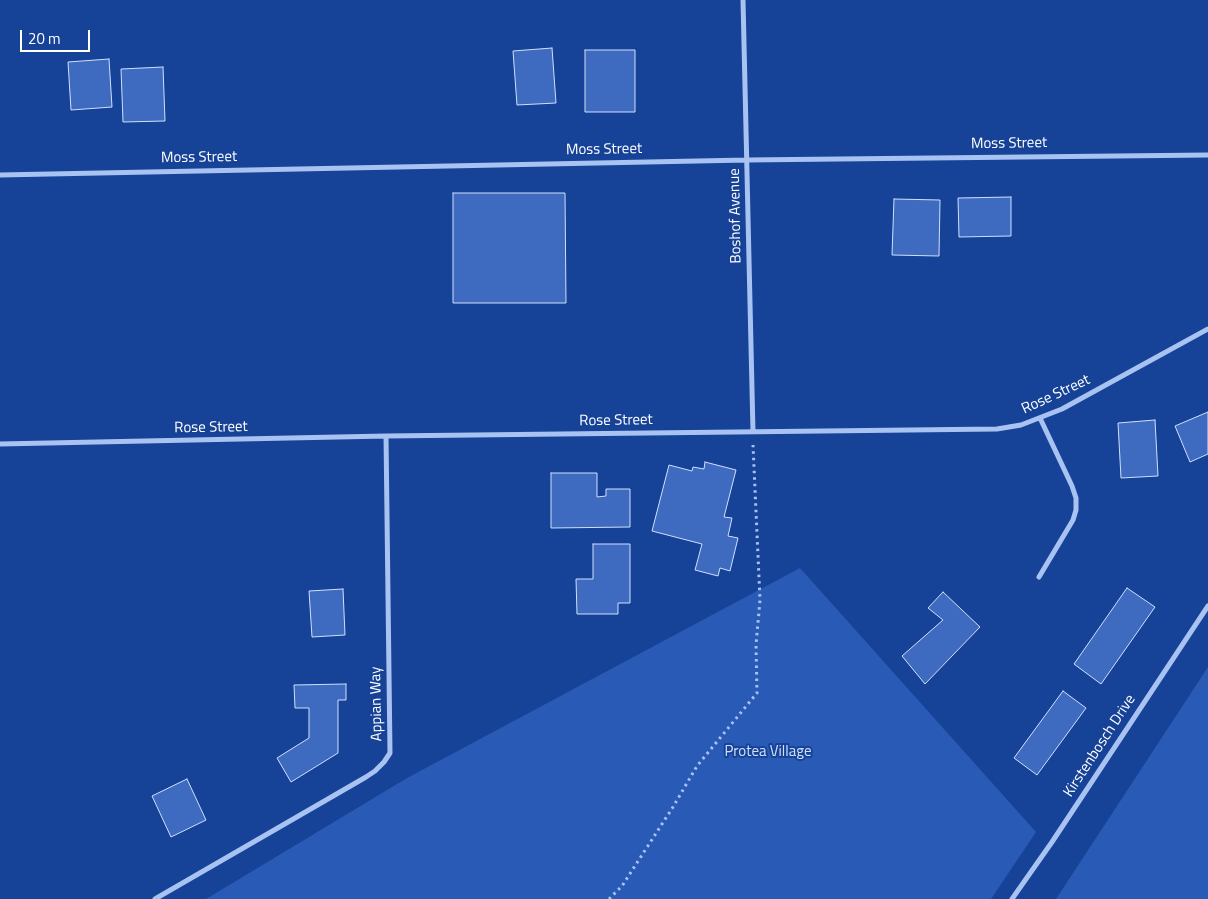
<!DOCTYPE html>
<html>
<head>
<meta charset="utf-8">
<style>
	body { margin:0 }
	#map { position:relative; width:1208px; height:899px; overflow:hidden; background:#164297; font-family:"Titillium Web",sans-serif }
	canvas { display:block }
	.scale { position:absolute; left:20px; top:30px; width:70px; height:22px; box-sizing:border-box; border:2px solid #fff; border-top:0; padding-left:6px; font-size:15px; line-height:18px; white-space:nowrap; color:#fff; -webkit-text-stroke:4px #164297; paint-order:stroke }
</style>
</head>
<body>
<div id="map">
<canvas width="1208" height="899"></canvas>
<div class="scale">20 m</div>
</div>
<script>
const ctx = document.querySelector('canvas').getContext('2d');
ctx.lineJoin = 'round';
function paint(path, color) { ctx.fillStyle = color; ctx.fill(path, 'evenodd'); }
const shape = rows => new Path2D(rows.map(r => 'M' + r).join(''));
function trace(path, color, width, dash) { ctx.strokeStyle = color; ctx.lineWidth = width; ctx.lineCap = dash ? 'butt' : 'round'; ctx.setLineDash(dash || []); ctx.stroke(path); }
function drawText(font, color, halo, rows, align = 'center') {
  ctx.font = font + ' "Titillium Web",sans-serif'; ctx.lineWidth = 4; ctx.setLineDash([]); ctx.textBaseline = 'middle'; ctx.strokeStyle = halo; ctx.fillStyle = color; for (const [text, x, y, turn = 0] of rows) {
    ctx.save(); ctx.translate(x, y); ctx.rotate((+turn || 0) * Math.PI / 180); ctx.textAlign = isNaN(turn) ? turn : align; if (halo) ctx.strokeText(text, 0, 0); ctx.fillText(text, 0, 0); ctx.restore();
  }
}
paint(shape([
	[800,568,1036,832,991,899,206,899,407,778],
	[1208,667,1208,899,1056,899]
]), '#295bb6');
const building = shape([
	[552,48,556,103,517,105,513,51,552,48],
	[585,50,635,50,635,112,585,112,585,50],
	[109,59,112,107,71,110,68,62,109,59],
	[163,67,165,121,123,122,121,69,163,67],
	[453,193,565,193,566,303,453,303,453,193],
	[1011,197,1011,236,959,237,958,198,1011,197],
	[894,199,940,200,939,256,892,255,894,199],
	[1208,412,1208,454,1190,462,1175,426,1208,412],
	[1155,420,1158,476,1121,478,1118,423,1155,420],
	[705,462,736,470,724,517,732,518,728,536,738,538,730,571,720,568,718,576,695,570,702,544,652,531,669,465,692,471,693,467,704,469,705,462],
	[551,473,597,473,597,497,606,496,606,489,630,489,630,527,551,528,551,473],
	[593,544,630,544,630,603,618,603,618,614,577,614,576,579,593,579,593,544],
	[1127,588,1155,607,1101,684,1074,664,1127,588],
	[343,589,345,635,312,637,309,591,343,589],
	[943,592,980,627,925,684,902,656,943,620,928,608,943,592],
	[346,684,346,700,338,700,338,753,291,782,277,758,309,738,309,708,295,708,294,685,346,684],
	[1063,691,1086,708,1037,775,1014,758,1063,691],
	[187,779,206,820,171,837,152,796,187,779]
]);
paint(building, '#3e6bbf');
trace(building, '#d0e0fc', 1);
trace(shape([
	[609,899,622,886,673,807,697,766,757,693,756,645,760,600,753,445]
]), '#a8c2f2', 3, [2.5, 4]);
trace(shape([
	[743,0,753,432],
	[0,175,747,160,1208,155],
	[0,444,386,436,997,429,1021,425,1062,409,1208,329],
	[1039,577,1073,520,1076,510,1076,498,1072,486,1040,418],
	[155,899,366,777,375,771,384,762,390,753,386,436],
	[1012,899,1052,842,1208,606]
]), '#a8c2f2', 5);
drawText('15px', '#fff', '#164297', [
	["Moss Street",1009,144,-1],
	["Moss Street",604,150,-1],
	["Moss Street",199,158,-1],
	["Boshof Avenue",736,216,-91],
	["Rose Street",1056,395,-25],
	["Rose Street",616,421,-1],
	["Rose Street",211,428,-1],
	["Appian Way",377,704,-91],
	["Kirstenbosch Drive",1100,746,-57]
]);
drawText('15px', '#d0e0fc', '#164297', [
	["Protea Village",768,752]
]);
</script>
</body>
</html>
